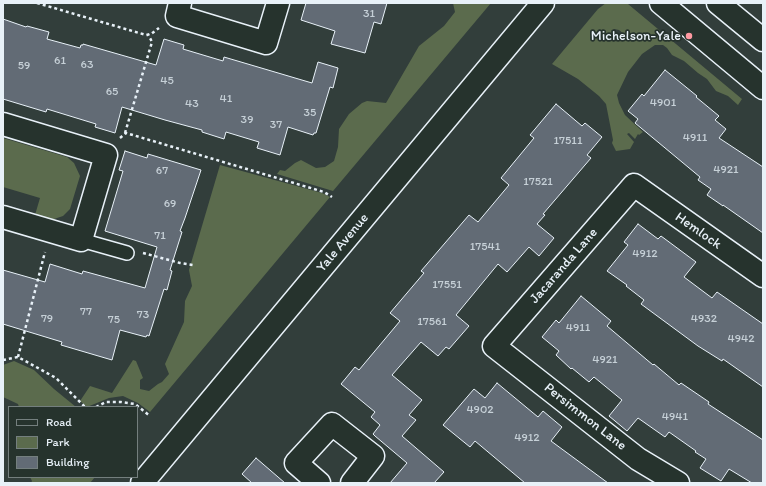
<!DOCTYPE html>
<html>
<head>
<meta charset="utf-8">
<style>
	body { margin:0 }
	#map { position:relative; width:766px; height:486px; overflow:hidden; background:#323e3b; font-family:Itim,sans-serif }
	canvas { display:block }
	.frame { position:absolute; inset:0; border:4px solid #e8f1f8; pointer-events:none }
	.legend { position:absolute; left:8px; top:406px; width:130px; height:72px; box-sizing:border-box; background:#26332d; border:1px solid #747f7e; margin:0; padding:5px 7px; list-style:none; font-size:12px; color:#e8f1f8 }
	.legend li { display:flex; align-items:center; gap:8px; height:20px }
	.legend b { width:20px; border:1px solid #747f7e }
</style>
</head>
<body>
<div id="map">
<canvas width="766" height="486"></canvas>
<div class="frame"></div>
<ul class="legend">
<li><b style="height:5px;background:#26332d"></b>Road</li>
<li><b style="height:11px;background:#5b6b4d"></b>Park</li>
<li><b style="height:11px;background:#626b75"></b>Building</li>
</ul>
</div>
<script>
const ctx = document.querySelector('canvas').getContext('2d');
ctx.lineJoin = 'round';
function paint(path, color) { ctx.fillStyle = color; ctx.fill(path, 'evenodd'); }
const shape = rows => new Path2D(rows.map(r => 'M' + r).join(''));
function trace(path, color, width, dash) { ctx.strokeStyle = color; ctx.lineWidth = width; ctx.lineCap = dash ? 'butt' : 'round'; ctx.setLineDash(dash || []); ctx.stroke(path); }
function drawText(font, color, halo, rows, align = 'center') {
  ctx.font = font + ' Itim,sans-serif'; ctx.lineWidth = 3.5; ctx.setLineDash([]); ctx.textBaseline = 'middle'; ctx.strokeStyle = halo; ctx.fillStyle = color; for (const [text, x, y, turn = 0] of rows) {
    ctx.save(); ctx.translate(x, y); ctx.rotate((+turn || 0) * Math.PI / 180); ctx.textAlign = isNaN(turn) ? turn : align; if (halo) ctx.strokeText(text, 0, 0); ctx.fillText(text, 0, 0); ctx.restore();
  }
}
paint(shape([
	[453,3,491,3,333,191,277,174,280,170,285,171,295,163,301,160,316,168,325,167,334,161,338,147,339,129,349,114,362,103,367,101,386,103,419,46,444,26,455,12],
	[606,3,626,3,628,4,742,99,738,105,728,96,716,91,707,79,698,73,684,61,672,55,667,48,663,45,655,45,642,54,628,72,617,95,619,103,625,115,643,132,639,135,638,134,635,139,629,133,627,134,634,142,630,149,616,151,612,143,613,140,606,104,599,96,578,79,552,64,598,9],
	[614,29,619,30,625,35,625,37,611,39,611,34],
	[3,138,67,157,74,163,80,176,70,209,63,216,51,220,35,215,40,198,3,187],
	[220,165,322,193,330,197,150,412,138,403,123,396,109,398,87,407,80,401,90,386,112,393,133,360,136,361,143,378,140,380,140,389,149,391,158,384,162,382,169,374,165,364,184,322,185,301,192,286,189,270],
	[14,361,34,370,54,389,76,407,19,407,18,404,3,397,3,365],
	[30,477,95,477,90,483,31,483,32,481]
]), '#5b6b4d');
const building = shape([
	[306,3,387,3,381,24,374,22,365,53,331,44,335,31,301,20,306,3],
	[3,19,26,27,27,26,49,32,47,39,80,48,81,45,83,45,83,44,156,65,164,39,184,45,183,49,223,61,224,57,312,83,318,62,338,68,333,88,330,87,316,133,314,133,313,135,288,127,280,155,257,148,259,142,226,132,224,139,202,132,202,130,165,120,122,107,115,133,95,127,96,124,47,109,46,112,3,99,3,19],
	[665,70,697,96,696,97,719,116,715,120,726,129,719,138,763,167,763,233,723,205,723,206,707,195,711,189,698,180,700,177,635,123,638,119,628,111,642,94,644,96,665,70],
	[556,104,582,126,585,123,602,137,587,155,591,158,543,214,545,215,537,224,554,238,539,256,529,247,507,272,498,264,456,315,469,326,449,349,446,347,438,356,421,342,392,375,422,400,409,415,416,420,402,436,444,472,434,483,390,483,407,463,375,436,373,434,380,425,371,417,375,412,341,384,355,367,359,370,400,321,390,313,424,273,421,271,469,215,478,222,509,185,501,178,534,138,530,135,556,104],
	[125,151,147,158,148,154,201,170,185,218,180,231,182,232,170,270,172,271,167,290,164,289,149,336,147,335,146,337,120,330,112,360,61,345,62,342,3,324,3,270,45,282,50,264,82,274,83,271,145,288,157,247,105,231,123,171,119,170,125,151],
	[638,224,658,239,661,236,696,262,684,277,712,298,717,292,763,324,763,387,723,359,722,361,698,346,641,304,644,300,626,286,627,285,607,271,628,245,624,242,638,224],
	[581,296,611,321,607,326,653,365,654,364,679,385,681,383,709,402,708,404,763,440,763,483,752,483,729,469,721,481,700,468,706,459,695,452,696,451,669,432,665,437,638,418,627,431,609,416,622,400,594,377,589,382,572,368,571,369,556,355,559,351,542,337,556,320,559,323,581,296],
	[497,383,538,417,543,411,562,427,551,441,608,483,525,483,475,441,470,447,443,425,474,389,485,398,497,383],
	[256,458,285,483,252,483,242,474,256,458]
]);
paint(building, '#626b75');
trace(building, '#e8f1f8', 1);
const lane = shape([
	[81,240,127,253]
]);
const street = shape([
	[180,3,177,16,266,43,278,3],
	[3,124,106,155,81,240,3,217],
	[319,483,296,463,332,424,373,456,352,483],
	[678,483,638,459,494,346,634,185,763,276]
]);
const secondary = shape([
	[661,3,763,88],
	[718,3,763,40],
	[142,483,543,3]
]);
trace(lane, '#e8f1f8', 16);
trace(street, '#e8f1f8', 25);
trace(secondary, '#e8f1f8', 25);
trace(shape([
	[37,3,146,35,151,34,159,28],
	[125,133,152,42,148,34],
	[120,138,126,133,324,192,332,197],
	[143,253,180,263,193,265],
	[18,357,45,252],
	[3,360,18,357,56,378,85,407],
	[96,407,106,402,121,402,135,404,150,416]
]), '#e8f1f8', 2.5, [3, 3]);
trace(lane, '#26332d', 13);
trace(street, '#26332d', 22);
trace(secondary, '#26332d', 22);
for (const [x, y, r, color] of [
	[689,36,4,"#ff9aa2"]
]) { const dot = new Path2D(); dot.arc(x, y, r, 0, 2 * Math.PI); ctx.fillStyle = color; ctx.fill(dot); trace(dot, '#26332d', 1.5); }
drawText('12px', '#c6d0d7', null, [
	["31",369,14],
	["61",60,61],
	["63",87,65],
	["59",24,66],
	["45",167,81],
	["65",112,92],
	["41",226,99],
	["4901",663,103],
	["43",192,104],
	["35",310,113],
	["39",247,120],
	["37",276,125],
	["4911",695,138],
	["17511",568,141],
	["4921",726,170],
	["67",162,171],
	["17521",538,182],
	["69",170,204],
	["71",160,236],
	["17541",485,247],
	["4912",645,254],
	["17551",447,285],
	["77",86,312],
	["73",143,315],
	["79",47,319],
	["4932",704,319],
	["75",114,320],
	["17561",432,322],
	["4911",578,328],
	["4942",741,339],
	["4921",605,360],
	["4902",480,410],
	["4941",675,417],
	["4912",527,438]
]);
drawText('14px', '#e8f1f8', '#26332d', [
	["Michelson-Yale",681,36]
], 'right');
drawText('14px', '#e8f1f8', '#26332d', [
	["Hemlock",698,231,35],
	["Yale Avenue",343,243,-50],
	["Jacaranda Lane",564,266,-49],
	["Persimmon Lane",585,417,38]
]);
</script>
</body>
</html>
